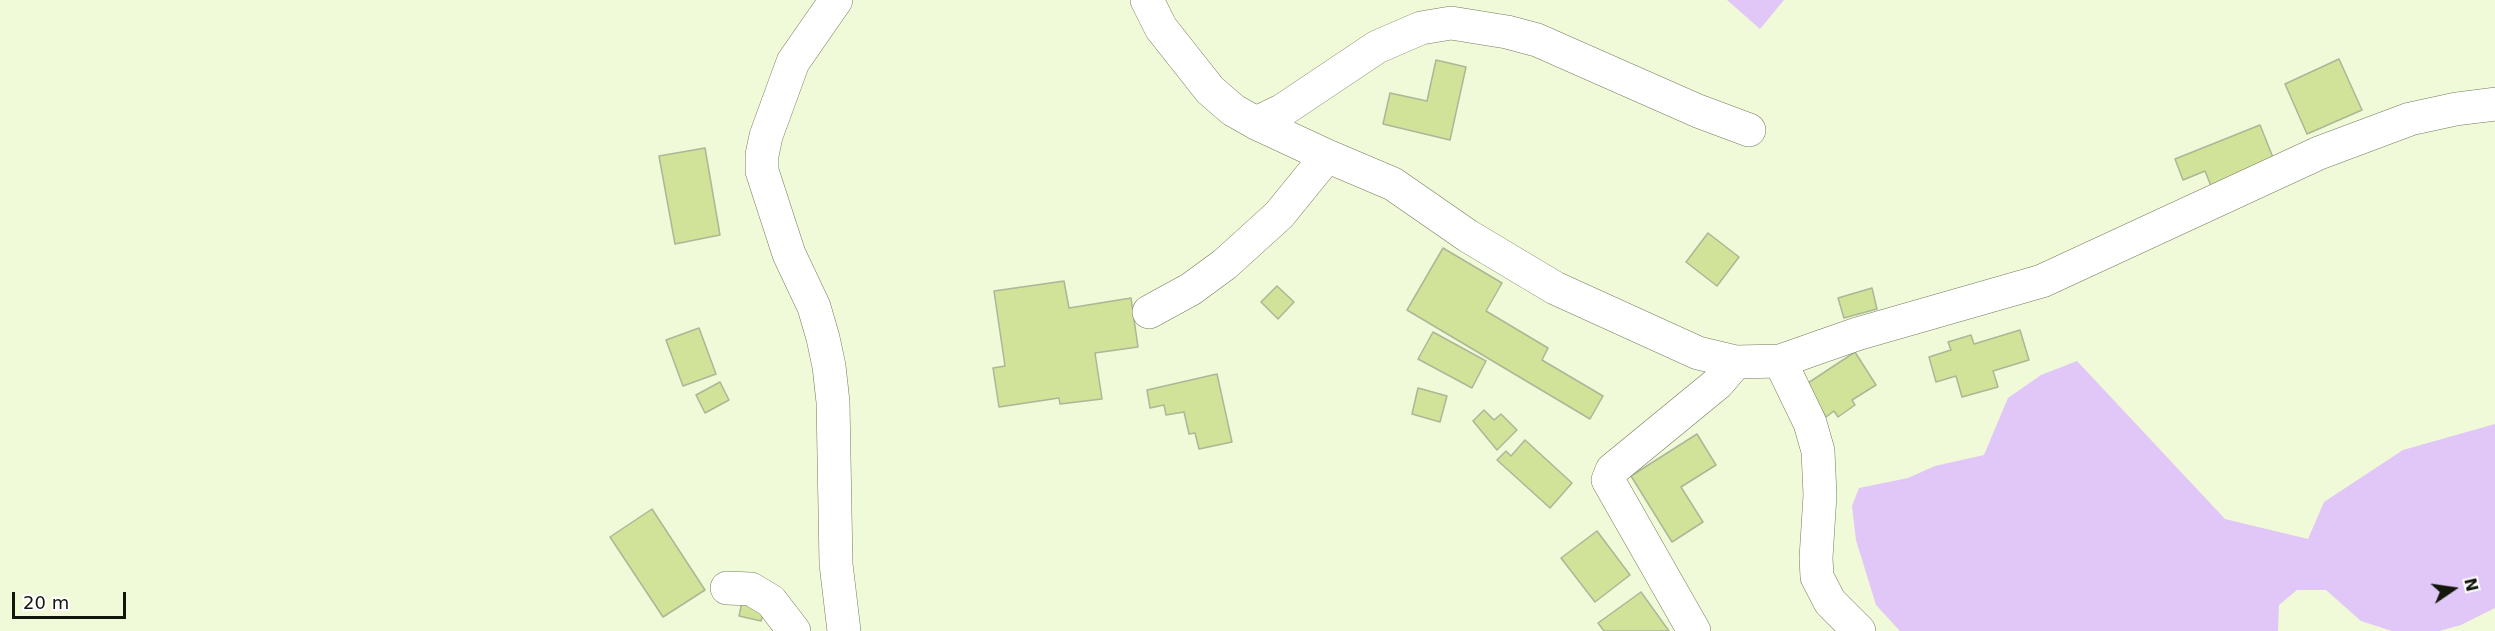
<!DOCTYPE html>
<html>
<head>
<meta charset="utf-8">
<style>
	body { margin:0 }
	#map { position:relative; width:2495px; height:631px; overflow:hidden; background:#f0f9d8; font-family:"DejaVu Sans",sans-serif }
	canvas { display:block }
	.north { position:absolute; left:2423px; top:559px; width:60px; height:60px; -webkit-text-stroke:4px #fff; paint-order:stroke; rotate:77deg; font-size:16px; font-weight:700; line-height:24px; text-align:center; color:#13160a }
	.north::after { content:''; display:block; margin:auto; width:21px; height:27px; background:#13160a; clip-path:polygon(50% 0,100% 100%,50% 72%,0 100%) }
	.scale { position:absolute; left:12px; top:592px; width:114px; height:27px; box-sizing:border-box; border:3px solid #13160a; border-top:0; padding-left:8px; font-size:18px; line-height:21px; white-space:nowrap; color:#13160a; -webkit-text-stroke:4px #fff; paint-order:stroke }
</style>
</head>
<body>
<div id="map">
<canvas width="2495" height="631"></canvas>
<div class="north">N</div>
<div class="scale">20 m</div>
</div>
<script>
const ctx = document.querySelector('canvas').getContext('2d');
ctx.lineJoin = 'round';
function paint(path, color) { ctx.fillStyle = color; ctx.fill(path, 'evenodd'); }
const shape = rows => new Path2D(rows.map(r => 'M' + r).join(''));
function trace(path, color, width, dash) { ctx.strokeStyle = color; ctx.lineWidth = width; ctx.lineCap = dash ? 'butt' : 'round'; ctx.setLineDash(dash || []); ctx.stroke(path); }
paint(shape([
	[1727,0,1784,0,1760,29],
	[2077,361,2225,519,2308,539,2324,502,2403,450,2495,424,2495,608,2461,625,2439,631,2392,631,2361,621,2326,590,2297,590,2279,605,2278,631,1900,631,1876,605,1856,540,1852,506,1859,488,1908,478,1935,466,1984,455,2008,398,2041,375]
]), '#e0c7f7');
const building = shape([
	[2339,59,2362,110,2307,134,2285,84,2339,59],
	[1436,60,1466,67,1450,140,1383,124,1390,93,1427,101,1436,60],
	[2260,125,2274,160,2211,186,2205,171,2183,180,2175,159,2260,125],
	[705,148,720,235,675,244,659,156,705,148],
	[1708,233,1739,257,1717,286,1686,262,1708,233],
	[1443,248,1502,283,1486,311,1548,348,1542,360,1603,396,1590,419,1407,310,1443,248],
	[1064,281,1069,308,1131,298,1138,347,1095,353,1102,399,1060,404,1059,398,999,407,993,368,1005,366,994,291,1064,281],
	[1277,286,1294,302,1278,319,1261,302,1277,286],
	[1872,288,1877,309,1844,318,1838,298,1872,288],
	[699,328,716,374,683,386,666,340,699,328],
	[2020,330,2029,360,1993,371,1998,387,1962,397,1956,376,1936,382,1929,357,1951,350,1948,342,1971,335,1974,344,2020,330],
	[1433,332,1486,361,1472,388,1418,359,1433,332],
	[1855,352,1876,385,1852,400,1855,405,1838,417,1834,411,1826,417,1805,385,1855,352],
	[1217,374,1232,442,1199,449,1195,433,1189,434,1184,412,1166,415,1164,405,1150,408,1147,390,1217,374],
	[720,382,729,400,705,413,696,395,720,382],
	[1418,388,1447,396,1440,422,1412,414,1418,388],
	[1484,410,1494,420,1501,414,1517,430,1497,450,1473,421,1484,410],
	[1697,434,1716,465,1681,487,1703,522,1672,542,1631,476,1697,434],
	[1525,440,1572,483,1550,508,1497,460,1506,451,1511,456,1525,440],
	[652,509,705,590,663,617,610,537,652,509],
	[1597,531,1630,575,1595,602,1561,558,1597,531],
	[1641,592,1669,631,1604,631,1598,623,1641,592],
	[742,602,765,608,761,621,739,616,742,602]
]);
paint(building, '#d0e398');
trace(building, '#adb696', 1.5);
const minor = shape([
	[836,0,793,62,766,136,762,155,762,171,789,254,814,307,823,338,829,366,833,402,836,564,844,631],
	[1147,0,1161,28,1210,90,1233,110,1256,123,1327,156,1393,184,1468,236,1555,288,1698,353,1736,362,1780,361,1857,334,2042,281,2319,153,2410,119,2456,109,2495,104],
	[1256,123,1283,110,1377,47,1421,28,1451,23,1507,32,1537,40,1698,111,1749,130],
	[1149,312,1191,289,1225,264,1279,215,1327,156],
	[1780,361,1810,423,1818,451,1820,495,1816,558,1817,577,1830,602,1859,631],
	[727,588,751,589,771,601,794,631],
	[1694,631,1608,480,1612,470,1718,383,1736,362]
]);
trace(minor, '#737b5d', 34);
trace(minor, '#fff', 33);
</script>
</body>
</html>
